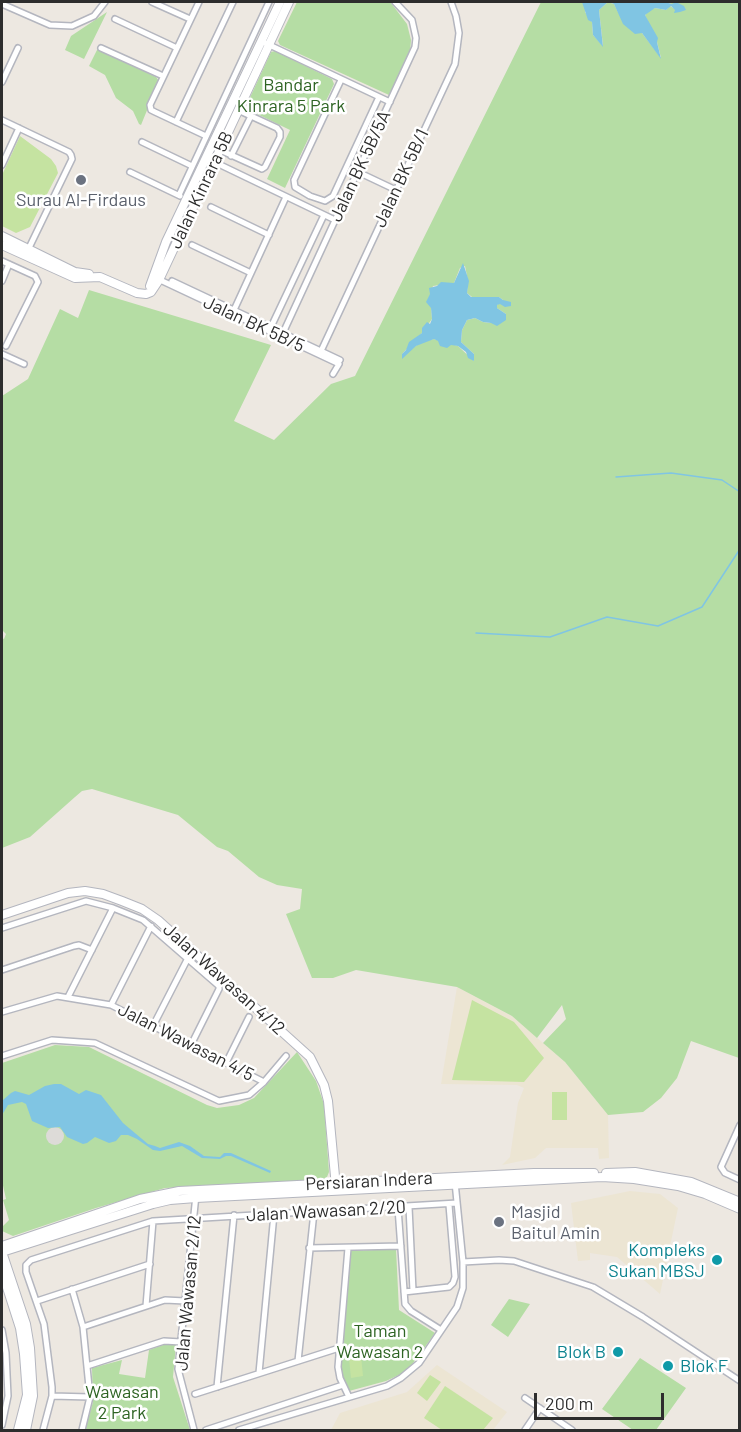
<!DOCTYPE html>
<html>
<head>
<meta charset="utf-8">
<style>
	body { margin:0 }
	#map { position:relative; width:741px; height:1432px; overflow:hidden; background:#ede8e1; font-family:Barlow,sans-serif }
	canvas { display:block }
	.frame { position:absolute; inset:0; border:3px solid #2d2d2d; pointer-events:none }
	.scale { position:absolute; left:534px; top:1393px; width:130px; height:27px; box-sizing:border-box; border:3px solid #2d2d2d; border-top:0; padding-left:8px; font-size:18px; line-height:21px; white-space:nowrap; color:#2d2d2d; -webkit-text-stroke:4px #fff; paint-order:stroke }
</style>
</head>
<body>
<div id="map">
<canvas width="741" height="1432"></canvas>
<div class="frame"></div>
<div class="scale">200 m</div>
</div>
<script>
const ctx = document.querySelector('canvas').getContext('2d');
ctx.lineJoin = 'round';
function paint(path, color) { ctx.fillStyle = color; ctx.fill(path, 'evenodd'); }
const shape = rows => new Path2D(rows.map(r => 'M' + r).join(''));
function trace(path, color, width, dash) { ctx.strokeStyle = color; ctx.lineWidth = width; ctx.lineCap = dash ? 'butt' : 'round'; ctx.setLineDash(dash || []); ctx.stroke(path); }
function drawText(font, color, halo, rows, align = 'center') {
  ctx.font = font + ' Barlow,sans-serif'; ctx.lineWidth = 5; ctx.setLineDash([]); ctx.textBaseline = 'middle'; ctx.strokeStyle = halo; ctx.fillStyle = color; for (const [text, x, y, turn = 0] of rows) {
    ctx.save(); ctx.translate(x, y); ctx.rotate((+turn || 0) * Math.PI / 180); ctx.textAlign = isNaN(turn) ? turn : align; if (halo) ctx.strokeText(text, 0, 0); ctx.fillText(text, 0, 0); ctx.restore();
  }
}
paint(shape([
	[457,987,512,1016,565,1062,608,1115,609,1158,599,1159,598,1148,546,1148,535,1158,502,1165,510,1157,518,1103,524,1088,517,1085,441,1084],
	[630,1191,660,1194,678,1208,660,1294,617,1257,590,1253,590,1260,578,1261,571,1203],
	[437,1365,507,1412,493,1430,331,1430,340,1413,407,1392]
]), '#ece5d3');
paint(shape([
	[297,2,387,2,391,3,407,24,411,40,410,53,389,95,280,45,278,41],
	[541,2,582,2,585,4,585,12,592,22,593,35,603,46,599,10,608,2,614,4,618,12,642,33,661,58,657,42,645,15,650,10,655,8,666,10,670,6,680,12,672,4,665,2,739,2,739,1058,691,1041,677,1078,661,1098,643,1112,608,1115,565,1062,543,1043,566,1019,562,1005,537,1038,512,1016,457,987,356,970,333,978,312,978,286,914,300,909,302,889,277,885,259,877,228,851,217,847,178,815,92,789,82,791,75,797,30,837,2,848,2,638,4,639,6,634,2,630,2,396,28,379,60,309,78,318,89,290,271,345,234,421,274,440,331,384,355,376],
	[465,266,468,281,467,293,472,297,499,297,503,300,497,305,497,308,506,314,491,323,483,322,475,318,467,320,462,330,461,342,474,354,474,361,458,346,434,339,424,341,402,354,422,333,432,319,430,294,433,286,454,283,460,268],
	[107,12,84,59,65,50,71,36],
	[98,48,156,77,159,81,141,125,139,124,133,111,116,98,105,75,89,66],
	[275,51,332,79,334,84,285,188,267,179,290,130,249,110,247,104,271,52],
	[55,1045,89,1047,207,1105,217,1108,239,1105,254,1098,297,1052,316,1081,324,1104,329,1172,327,1177,320,1181,165,1188,96,1208,13,1236,2,1231,2,1227,9,1220,3,1200,6,1199,2,1181,2,1063],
	[396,1249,399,1310,435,1333,411,1366,401,1374,386,1381,349,1391,341,1378,339,1367,350,1251],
	[509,1299,530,1304,508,1337,491,1325],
	[166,1344,176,1344,173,1377,190,1430,85,1430,93,1402,92,1368,122,1360,119,1374,145,1378,149,1350],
	[640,1358,686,1388,656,1430,633,1430,602,1409]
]), '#b5dda4');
paint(shape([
	[20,136,51,159,56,166,58,173,30,227,16,233,2,226,2,175],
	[472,1000,514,1022,544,1058,524,1082,452,1080],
	[552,1092,567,1092,567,1120,552,1120],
	[361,1356,363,1376,351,1378,349,1358],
	[430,1375,441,1382,427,1401,417,1393],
	[445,1386,493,1418,483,1430,442,1430,424,1418]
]), '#c5e3a1');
paint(shape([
	'46 1136a9 9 0 1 1 18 0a9 9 0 1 1-18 0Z'
]), '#dddbd8');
paint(shape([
	[582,2,608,2,599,10,603,47,593,35,592,22,588,20],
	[609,2,665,2,672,4,676,2,684,6,686,10,680,12,674,13,675,10,671,6,666,10,655,8,645,15,658,38,657,42,661,59,642,33,635,34,623,24,614,4],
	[463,263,469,281,467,293,471,297,499,297,503,300,511,302,511,306,505,307,500,304,497,305,497,308,506,314,506,320,497,326,491,323,483,322,475,318,467,320,462,330,461,342,474,354,474,361,468,358,466,352,458,346,451,345,447,348,440,346,438,341,434,339,416,346,402,359,402,354,406,350,409,342,422,333,422,328,427,322,430,324,432,319,431,308,426,302,430,294,429,288,437,286,441,282,454,283],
	[54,1084,61,1084,79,1094,86,1090,101,1095,123,1123,148,1144,155,1146,160,1148,179,1142,190,1146,204,1156,220,1157,224,1153,231,1153,271,1171,270,1173,231,1156,226,1156,220,1159,202,1158,182,1146,160,1151,153,1150,137,1139,128,1135,121,1135,116,1141,109,1143,95,1137,87,1143,83,1144,67,1137,60,1127,48,1128,32,1121,26,1104,22,1102,8,1105,2,1115,3,1100,11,1093,15,1091,29,1095,45,1086]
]), '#80c5e3');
trace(shape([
	[616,477,671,473,722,480,740,492],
	[476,633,550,637,607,617,658,626,702,607,740,549]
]), '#80c5e3', 1.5);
const street = shape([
	[152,2,190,19],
	[199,2,150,105,151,110,155,112,206,136],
	[2,4,50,25,72,26,94,16,105,2],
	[115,19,177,48],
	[261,41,390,102],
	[101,48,163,76],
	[341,80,294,180,295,187,310,196,325,201,333,196,379,97],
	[2,82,18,48],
	[2,120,69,152,71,155,72,159,27,252],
	[176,122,233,2],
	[142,142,192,166],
	[220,150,262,169,265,167,280,137,280,132,277,128,238,110],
	[231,156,251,116],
	[206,158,335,220],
	[2,165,19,128],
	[130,172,180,196],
	[358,172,396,190],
	[179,195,269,2],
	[211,207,269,235],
	[192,245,251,273],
	[2,261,35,276,38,282,6,346],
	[158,279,339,364,333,374],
	[2,281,9,264],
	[172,281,340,360],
	[234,310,286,197],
	[271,327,324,215],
	[283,333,415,47,416,38,412,20,395,2],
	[321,351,455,64,459,33,456,16,451,2],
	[2,354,24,364],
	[2,928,86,901,113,908,143,920,219,986,219,989,191,1045],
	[2,970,74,946,79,945,92,950],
	[68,997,113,908],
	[111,1005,151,926],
	[2,1012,57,996,111,1005,264,1082],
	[153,1026,188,958],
	[2,1056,52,1040,95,1043,219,1101,249,1095,264,1082,286,1056],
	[226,1063,249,1017],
	[740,1125,721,1167,725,1173,740,1180],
	[409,1207,413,1291],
	[398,1208,405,1304,411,1311,441,1330],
	[309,1248,401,1246],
	[348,1248,338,1367,340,1378,349,1397],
	[463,1262,499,1260,514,1261,593,1287,643,1317,740,1381],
	[72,1289,83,1327,90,1397,82,1430],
	[404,1292,449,1287,453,1283,455,1277,449,1205],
	[37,1301,150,1264],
	[146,1306,153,1221],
	[83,1327,165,1300,185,1301],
	[2,1330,6,1353,8,1396,2,1425],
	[298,1361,314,1212],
	[87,1366,164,1341,181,1342],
	[259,1373,274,1214],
	[217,1387,234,1215],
	[195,1394,339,1348],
	[52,1396,90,1397],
	[525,1398,572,1430],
	[43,1430,52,1396,52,1387,44,1324,26,1272,26,1265,31,1260,153,1221,457,1203],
	[194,1430,178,1369,196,1195],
	[206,1430,343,1385],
	[239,1430,387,1386,401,1378,419,1363,457,1307,463,1288,463,1262,455,1182],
	[525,1430,540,1408]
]);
const secondary = shape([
	[2,236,75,272,89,274],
	[2,245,75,278,100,277,137,293,146,294,151,292,159,280,289,2],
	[150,286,166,242,280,2],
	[2,915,68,893,85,891,103,894,122,901,142,909,158,920,310,1057,324,1085,328,1101,336,1187],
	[606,1173,635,1172,691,1182,740,1202],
	[2,1246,140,1199,179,1191,534,1173,594,1173],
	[2,1272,20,1328,24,1354,27,1395,18,1430],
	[26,1430,33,1396,30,1348,26,1324,2,1252,153,1204,170,1200,196,1198,602,1177,634,1179,678,1186,705,1194,740,1209]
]);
trace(street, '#b4b6bf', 8);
trace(secondary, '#b4b6bf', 10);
trace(street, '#fff', 5);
trace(secondary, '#fff', 8);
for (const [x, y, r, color] of [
	[81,180,6,"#6b7280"],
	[499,1222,6,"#6b7280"],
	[717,1260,6,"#0f9aa8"],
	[618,1352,6,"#0f9aa8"],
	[668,1366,6,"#0f9aa8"]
]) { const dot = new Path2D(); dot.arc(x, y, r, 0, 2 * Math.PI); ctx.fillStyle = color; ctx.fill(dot); trace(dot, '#fff', 2); }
drawText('18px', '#2e6423', '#fff', [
	["Bandar",291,85],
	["Kinrara 5 Park",291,106],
	["Taman",380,1331],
	["Wawasan 2",380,1352],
	["Wawasan",122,1392],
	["2 Park",122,1413]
]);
drawText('18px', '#2d2d2d', '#fff', [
	["Jalan BK 5B/5A",360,166,-65],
	["Jalan BK 5B/1",401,178,-65],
	["Jalan Kinrara 5B",201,190,-65],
	["Jalan BK 5B/5",254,324,25],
	["Jalan Wawasan 4/12",224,979,42],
	["Jalan Wawasan 4/5",186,1042,27],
	["Persiaran Indera",369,1181,-3],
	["Jalan Wawasan 2/20",326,1211,-3],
	["Jalan Wawasan 2/12",188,1293,-85]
]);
drawText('18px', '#5b616d', '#fff', [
	["Surau Al-Firdaus",81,200],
	["Masjid",511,1212,"left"],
	["Baitul Amin",511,1233,"left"]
]);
drawText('18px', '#0d838f', '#fff', [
	["Kompleks",705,1250],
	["Sukan MBSJ",705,1271],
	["Blok B",606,1352],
	["Blok F",680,1366,"left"]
], 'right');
</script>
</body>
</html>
